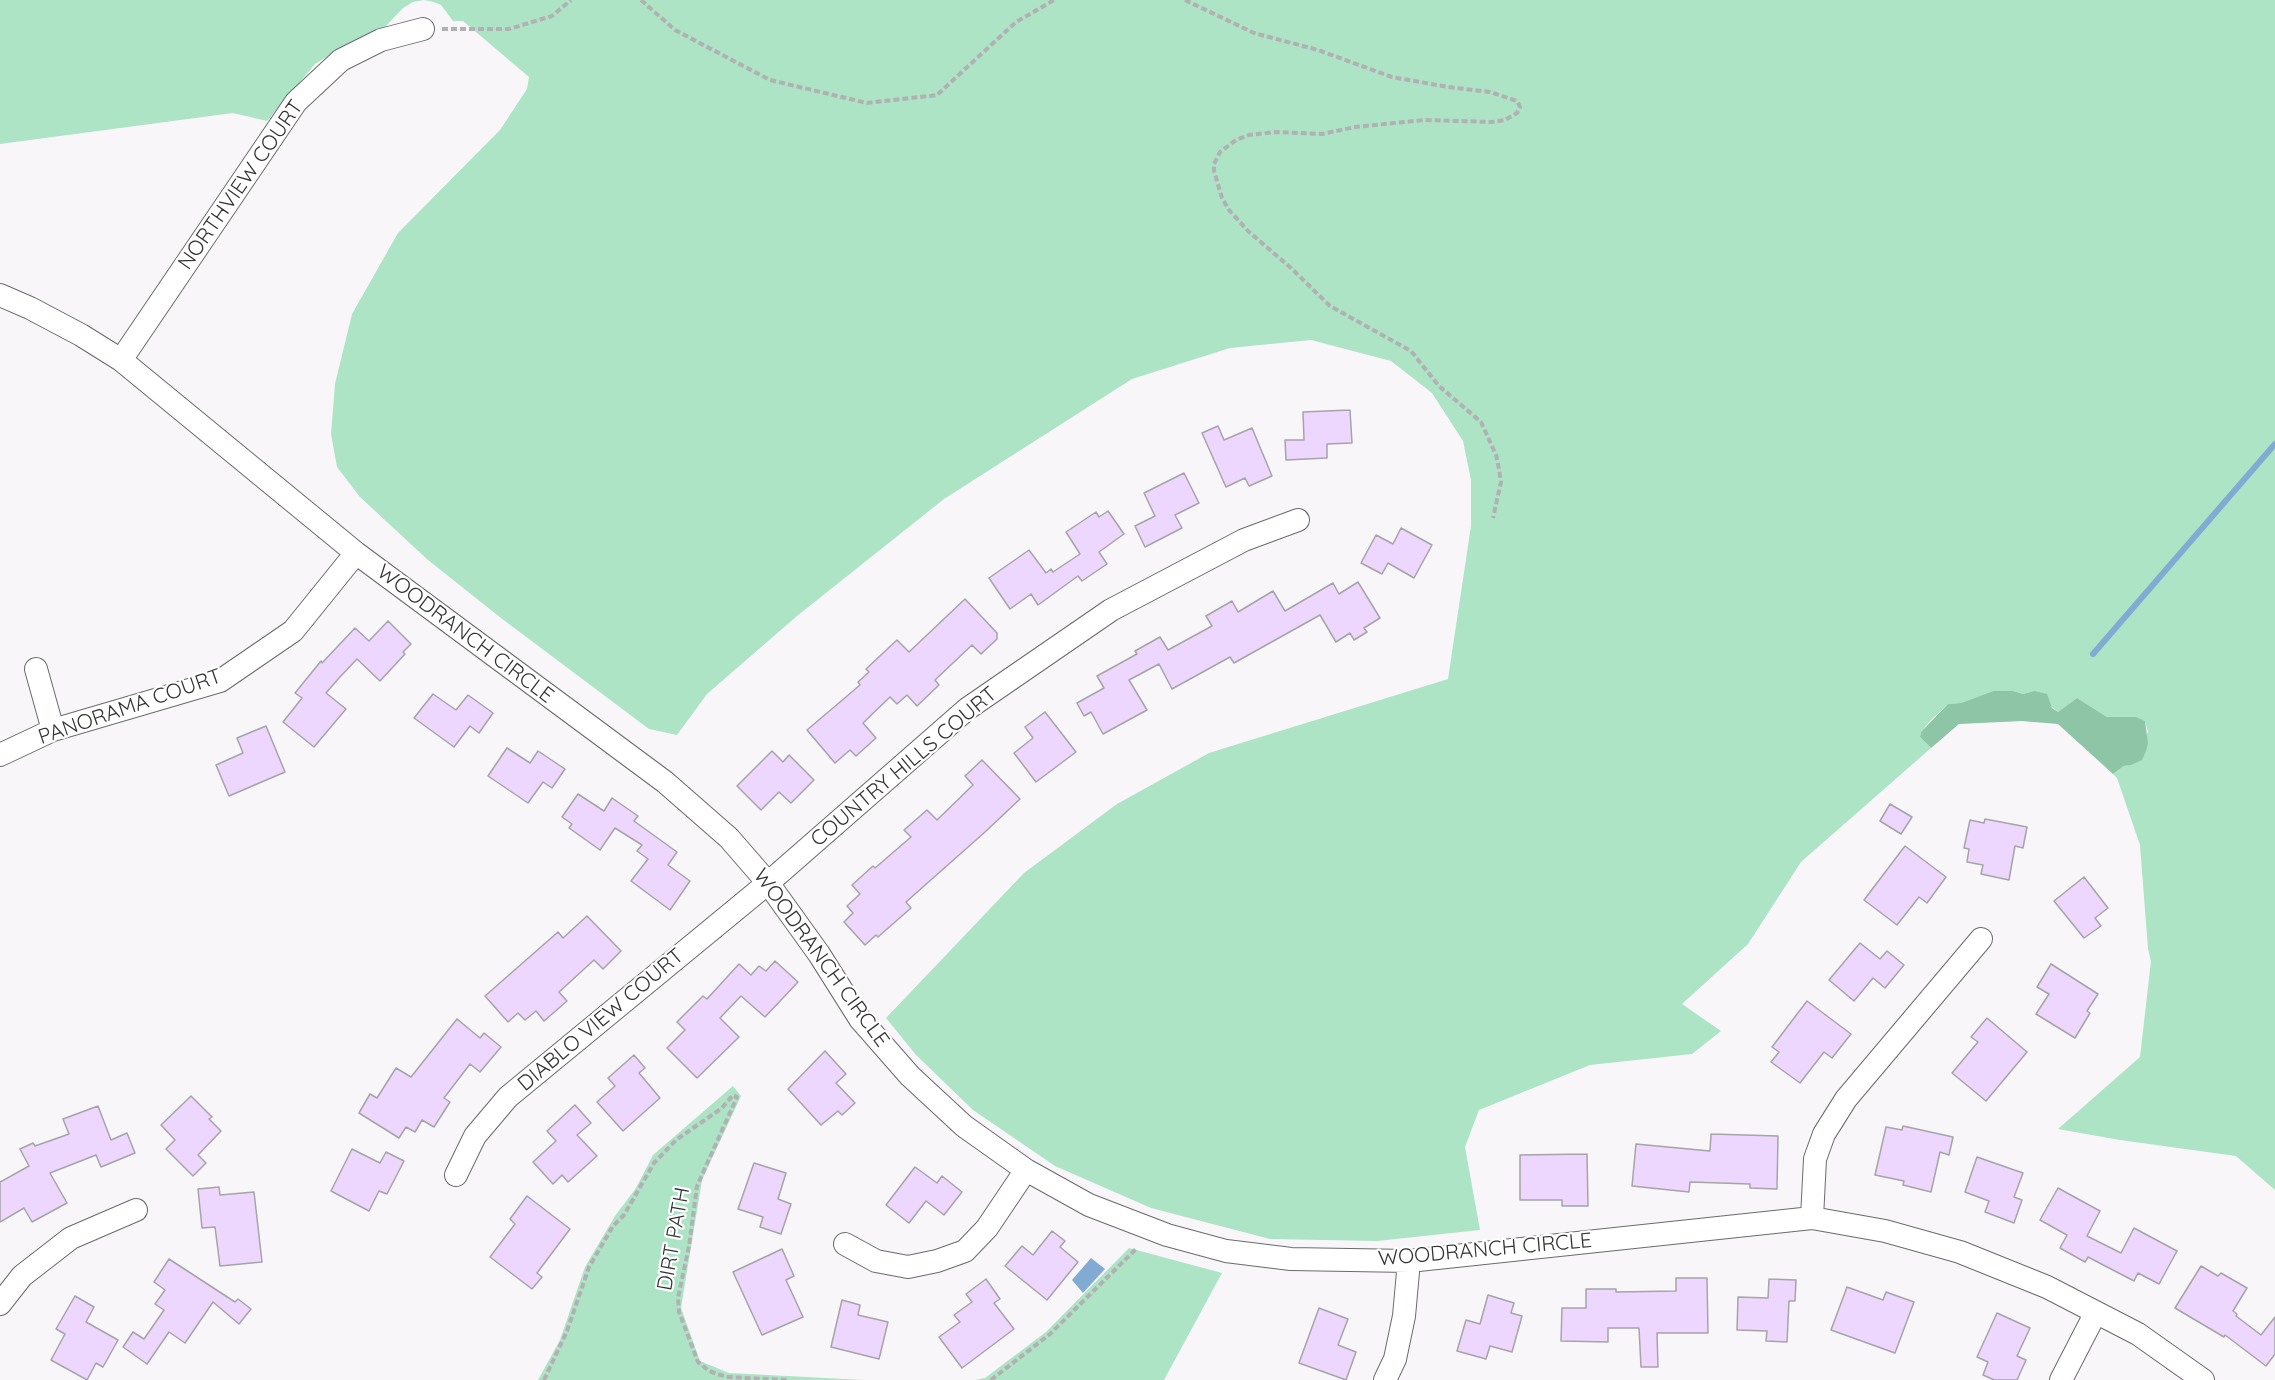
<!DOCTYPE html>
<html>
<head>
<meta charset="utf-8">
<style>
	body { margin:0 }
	canvas { display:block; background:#f8f6f9 }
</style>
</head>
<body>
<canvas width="2275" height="1380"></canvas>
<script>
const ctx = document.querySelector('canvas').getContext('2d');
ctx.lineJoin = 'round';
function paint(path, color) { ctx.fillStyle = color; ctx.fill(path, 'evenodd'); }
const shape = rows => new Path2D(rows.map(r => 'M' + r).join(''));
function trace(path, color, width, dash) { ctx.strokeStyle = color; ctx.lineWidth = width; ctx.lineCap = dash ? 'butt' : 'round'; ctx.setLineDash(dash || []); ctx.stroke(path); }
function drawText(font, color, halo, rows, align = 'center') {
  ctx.font = font + ' Quicksand,sans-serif'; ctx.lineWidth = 4.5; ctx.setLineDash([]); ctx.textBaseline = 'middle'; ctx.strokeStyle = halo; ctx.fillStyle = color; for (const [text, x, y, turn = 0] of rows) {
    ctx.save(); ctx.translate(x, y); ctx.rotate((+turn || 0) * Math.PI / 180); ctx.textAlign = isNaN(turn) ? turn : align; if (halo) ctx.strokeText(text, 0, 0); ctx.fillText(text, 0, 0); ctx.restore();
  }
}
paint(shape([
	[0,0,2275,0,2275,1190,2236,1156,2120,1140,2058,1129,2140,1057,2151,961,2148,949,2140,845,2117,778,2113,774,2124,766,2131,765,2148,732,2145,721,2107,717,2077,698,2058,712,2034,691,2023,694,2013,691,1993,691,1961,703,1948,704,1930,721,1921,732,1920,737,1931,748,1801,862,1748,944,1682,1004,1721,1031,1692,1054,1590,1065,1479,1110,1465,1147,1480,1230,1377,1241,1270,1239,1151,1208,1055,1166,973,1110,916,1055,886,1018,1024,873,1117,804,1209,753,1448,679,1471,526,1471,480,1463,441,1432,393,1391,361,1311,340,1230,348,1132,379,944,499,797,616,707,694,677,735,649,729,501,618,428,560,360,497,337,467,331,434,335,384,352,314,398,233,500,130,527,89,529,77,463,21,453,21,441,5,434,2,424,0,413,2,403,8,385,27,353,41,315,64,267,121,233,113,0,144],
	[733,1086,741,1096,702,1180,681,1308,700,1361,729,1373,864,1380,538,1380,560,1340,585,1267,615,1216,636,1188,653,1155],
	[1129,1248,1222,1273,1164,1380,975,1380,985,1378,1046,1332]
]), '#ade4c5');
paint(shape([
	[1993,691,2013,691,2023,694,2034,691,2047,694,2052,708,2058,712,2077,698,2107,717,2136,717,2145,721,2148,743,2146,751,2142,760,2131,765,2124,766,2113,774,2058,724,2022,721,1959,724,1931,748,1920,737,1921,732,1948,704,1961,703]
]), '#8dc5a6');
paint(shape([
	[1091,1258,1105,1269,1083,1293,1072,1280]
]), '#81abd2');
trace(shape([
	[2093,654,2275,444]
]), '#81abd2', 6);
const building = shape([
	[1350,410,1352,443,1327,444,1327,458,1286,460,1285,440,1304,440,1303,412,1350,410],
	[1218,426,1224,440,1252,428,1272,476,1249,486,1245,478,1226,487,1202,433,1218,426],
	[1184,473,1199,503,1175,515,1182,528,1145,547,1135,526,1155,516,1144,493,1184,473],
	[1108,511,1124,534,1099,552,1107,564,1082,581,1078,576,1038,605,1031,594,1010,609,989,578,1029,550,1046,573,1051,569,1053,572,1080,554,1066,532,1096,512,1099,517,1108,511],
	[1401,528,1432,545,1414,578,1388,563,1382,574,1361,563,1376,535,1393,544,1401,528],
	[1358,582,1380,618,1364,628,1367,632,1354,640,1350,633,1336,642,1320,615,1234,663,1230,657,1172,689,1159,664,1129,680,1147,710,1103,734,1091,712,1084,716,1077,703,1104,688,1097,676,1137,654,1135,651,1160,637,1168,650,1212,626,1206,616,1232,601,1238,612,1273,591,1285,611,1333,583,1339,594,1358,582],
	[965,599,997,633,997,639,981,654,972,645,935,680,939,685,917,706,907,695,897,704,890,697,863,723,876,738,856,756,850,750,835,763,807,730,860,685,858,682,869,672,866,669,897,640,909,652,965,599],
	[388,621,411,644,403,652,405,654,380,681,357,659,339,678,326,693,346,709,314,747,283,722,302,698,295,693,321,661,322,663,355,628,369,641,388,621],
	[433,694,456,710,468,695,493,713,479,733,470,726,454,747,414,718,433,694],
	[1045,712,1076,752,1036,782,1014,753,1033,738,1025,727,1045,712],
	[266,726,285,772,229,796,216,765,243,753,237,738,266,726],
	[507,748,530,763,538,751,565,769,552,788,543,782,528,803,488,776,507,748],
	[772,751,783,762,789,755,814,780,791,803,779,792,761,810,737,786,772,751],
	[982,760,1020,799,985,832,906,902,911,908,878,937,876,935,865,945,844,922,853,913,847,906,860,894,852,885,873,866,875,868,911,837,904,830,927,810,937,820,973,785,965,776,982,760],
	[578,794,604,811,612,798,638,816,634,821,677,852,668,865,690,881,670,910,631,881,648,859,637,851,642,845,615,828,600,850,569,828,572,824,562,817,578,794],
	[1890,804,1912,817,1901,834,1880,821,1890,804],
	[1985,819,2027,827,2023,848,2015,846,2009,880,1981,874,1983,865,1967,862,1969,849,1964,848,1970,820,1984,823,1985,819],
	[1905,846,1946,877,1927,903,1919,897,1897,925,1864,900,1905,846],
	[2084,877,2108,908,2095,918,2101,926,2084,938,2054,901,2084,877],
	[587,916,621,951,603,969,594,960,559,992,567,1001,544,1021,536,1011,525,1020,518,1013,508,1022,485,996,558,932,563,938,587,916],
	[1860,943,1880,959,1887,951,1904,965,1885,988,1873,978,1854,1001,1829,980,1860,943],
	[775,961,798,982,765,1017,741,996,720,1018,739,1037,697,1078,667,1048,685,1030,677,1022,703,996,707,999,739,964,751,975,759,966,766,971,775,961],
	[2051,964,2098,994,2087,1011,2090,1013,2075,1038,2036,1014,2049,994,2037,987,2051,964],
	[1807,1001,1851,1034,1832,1058,1824,1052,1800,1083,1771,1062,1779,1052,1772,1047,1807,1001],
	[1987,1018,2027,1052,1986,1101,1952,1073,1978,1042,1971,1037,1987,1018],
	[457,1019,480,1038,484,1033,501,1047,480,1072,470,1064,444,1098,450,1102,434,1127,422,1120,415,1132,406,1127,399,1138,359,1113,370,1094,377,1098,396,1068,411,1077,457,1019],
	[825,1051,846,1074,836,1083,855,1103,842,1115,838,1111,821,1125,788,1089,825,1051],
	[634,1055,645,1068,639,1073,660,1098,623,1131,597,1102,615,1086,608,1078,634,1055],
	[191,1096,212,1117,209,1119,221,1131,198,1155,206,1163,193,1176,166,1149,175,1140,161,1125,191,1096],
	[575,1105,591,1123,577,1135,597,1156,568,1182,562,1175,553,1184,533,1162,556,1141,547,1131,575,1105],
	[98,1106,111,1140,127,1133,135,1153,101,1167,96,1155,50,1173,67,1203,32,1222,24,1208,0,1222,0,1182,29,1166,20,1149,33,1143,35,1146,69,1134,63,1119,98,1106],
	[1903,1126,1953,1137,1949,1155,1940,1152,1931,1192,1903,1185,1904,1181,1875,1175,1886,1127,1902,1130,1903,1126],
	[1711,1134,1778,1136,1777,1189,1750,1188,1750,1184,1690,1182,1689,1192,1632,1186,1636,1144,1710,1151,1711,1134],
	[352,1149,380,1163,386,1152,404,1161,387,1194,379,1191,369,1211,331,1191,352,1149],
	[1587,1154,1588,1206,1562,1206,1562,1200,1520,1200,1520,1155,1587,1154],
	[1977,1157,2023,1173,2014,1197,2022,1200,2014,1223,1985,1212,1989,1201,1965,1192,1977,1157],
	[754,1163,786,1173,778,1199,791,1204,781,1234,760,1227,763,1217,738,1209,754,1163],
	[915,1167,937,1183,942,1176,962,1192,944,1215,926,1201,909,1223,886,1205,915,1167],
	[219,1187,220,1195,254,1192,262,1262,220,1266,215,1227,202,1228,198,1189,219,1187],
	[2058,1188,2100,1211,2087,1236,2121,1253,2134,1228,2177,1251,2159,1284,2138,1273,2134,1281,2088,1257,2085,1262,2060,1248,2067,1235,2040,1220,2058,1188],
	[527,1196,570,1229,537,1273,542,1277,532,1289,490,1257,515,1224,510,1219,527,1196],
	[1052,1231,1065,1241,1060,1247,1078,1262,1047,1300,1005,1266,1022,1246,1033,1255,1052,1231],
	[782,1249,794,1276,786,1280,803,1317,762,1335,733,1272,782,1249],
	[169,1259,235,1302,238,1299,251,1309,239,1324,213,1302,185,1343,169,1332,147,1364,123,1347,133,1332,144,1339,164,1310,155,1304,165,1290,154,1282,169,1259],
	[2201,1266,2218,1276,2221,1273,2247,1288,2233,1311,2237,1314,2236,1316,2261,1335,2275,1317,2275,1354,2266,1366,2225,1335,2224,1337,2175,1308,2201,1266],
	[1676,1278,1707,1278,1708,1333,1657,1333,1658,1367,1641,1367,1639,1328,1608,1328,1608,1342,1561,1341,1562,1308,1586,1308,1586,1289,1616,1289,1616,1292,1676,1291,1676,1278],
	[986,1279,1000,1299,994,1303,1014,1329,962,1368,939,1337,960,1322,954,1315,972,1302,966,1294,986,1279],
	[1769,1279,1796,1280,1795,1301,1789,1301,1787,1342,1766,1341,1767,1331,1737,1330,1738,1297,1768,1298,1769,1279],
	[1847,1287,1883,1300,1886,1292,1914,1302,1895,1353,1831,1330,1847,1287],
	[1488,1295,1514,1303,1511,1313,1522,1316,1512,1352,1490,1346,1486,1359,1457,1351,1466,1320,1480,1324,1488,1295],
	[75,1296,94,1307,86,1322,118,1340,103,1367,96,1363,87,1380,51,1360,65,1334,56,1329,75,1296],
	[842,1300,860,1305,858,1315,888,1322,879,1359,831,1347,842,1300],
	[1319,1308,1348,1319,1338,1345,1356,1352,1346,1380,1299,1363,1319,1308],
	[1997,1313,2030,1328,2017,1356,2026,1360,2017,1380,1994,1380,1983,1375,1988,1362,1977,1357,1997,1313]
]);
paint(building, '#eed7fe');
trace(building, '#a5a4a7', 1.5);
const street = shape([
	[0,295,30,308,81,335,121,360,356,553,665,782,729,838,768,883,819,954,860,1019,910,1076,964,1126,1026,1170,1089,1205,1167,1235,1226,1251,1291,1259,1409,1261,1812,1218,1885,1231,1960,1252,2047,1287,2138,1334,2203,1380],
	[121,360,296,102,341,60,381,40,423,29],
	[36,669,53,730],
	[0,755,53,730,220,681,293,631,356,553],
	[456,1175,475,1136,508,1097,768,883,967,709,1111,610,1244,540,1298,520],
	[1812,1218,1815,1159,1824,1134,1846,1099,1981,939],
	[845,1244,876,1261,908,1267,937,1261,965,1251,987,1228,1026,1170],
	[0,1304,22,1276,71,1238,136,1210],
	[1385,1380,1395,1359,1404,1316,1409,1261],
	[2061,1380,2095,1314]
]);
trace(street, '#6c6a6d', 24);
trace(shape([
	[641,0,675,30,770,80,867,103,937,95,1016,22,1054,0],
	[1185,0,1254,33,1318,50,1392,77,1448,87,1490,92,1517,101,1520,107,1517,113,1505,120,1492,122,1424,120,1355,127,1322,134,1275,132,1249,135,1236,140,1220,152,1214,164,1214,171,1222,198,1229,210,1248,231,1291,268,1330,306,1411,351,1439,386,1481,422,1496,455,1499,469,1501,482,1493,518],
	[442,29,509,29,552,16,571,0],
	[544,1380,567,1331,589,1267,613,1226,624,1215,654,1163,676,1140,722,1108,733,1095,737,1097,697,1186,689,1246,678,1298,679,1312,698,1362,709,1371,726,1377,788,1380],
	[991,1380,1050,1334,1137,1248]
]), '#b1b0b2', 4, [6, 3]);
trace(street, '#fff', 22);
drawText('21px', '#343334', '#fff', [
	["NORTHVIEW COURT",241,185,-55],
	["WOODRANCH CIRCLE",465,634,37],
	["PANORAMA COURT",130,707,-19],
	["COUNTRY HILLS COURT",904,767,-40],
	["WOODRANCH CIRCLE",821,958,54],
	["DIABLO VIEW COURT",601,1020,-40],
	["DIRT PATH",674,1239,-80],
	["WOODRANCH CIRCLE",1485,1250,-5]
]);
</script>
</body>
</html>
